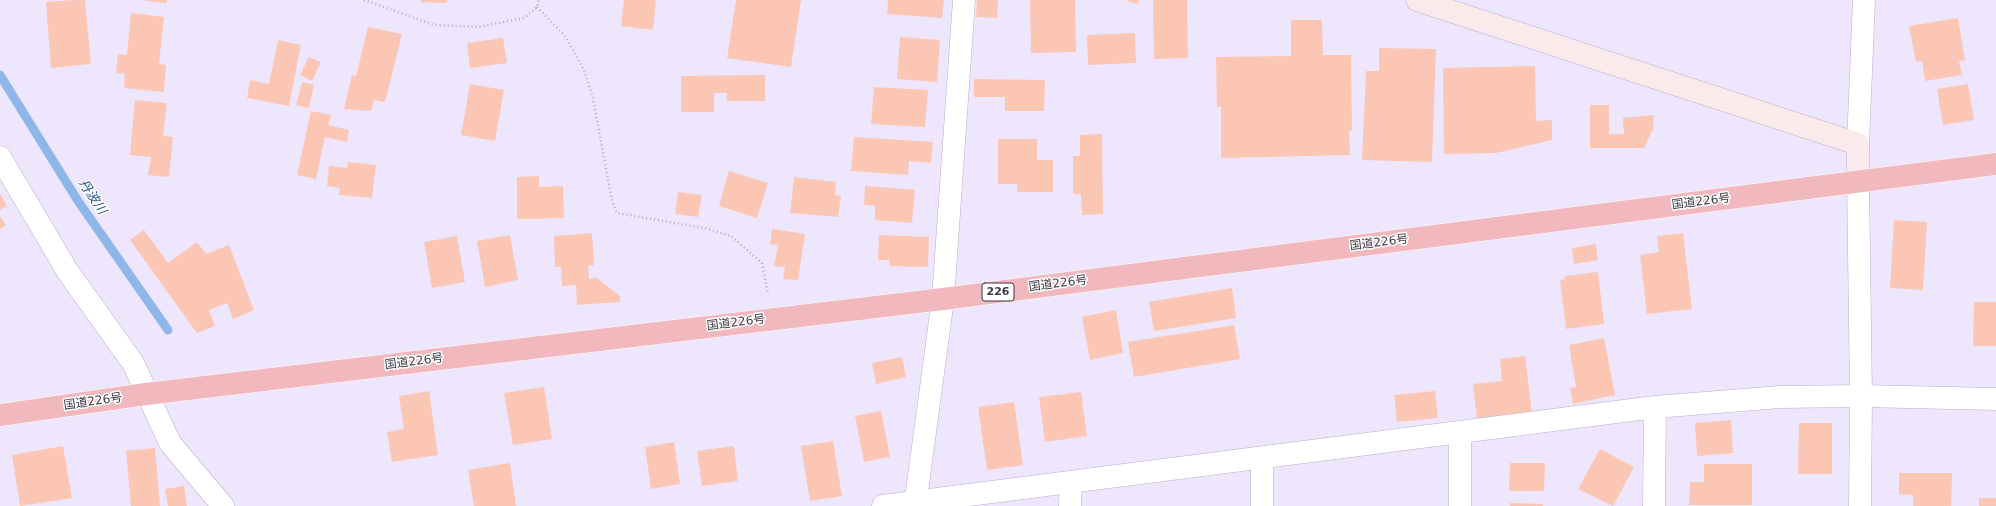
<!DOCTYPE html>
<html>
<head>
<meta charset="utf-8">
<style>
	body { margin:0 }
	canvas { display:block; background:#eee6fd }
</style>
</head>
<body>
<canvas width="1996" height="506"></canvas>
<script>
const ctx = document.querySelector('canvas').getContext('2d');
ctx.lineJoin = 'round';
const shape = rows => new Path2D(rows.map(r => 'M' + r).join(''));
function trace(path, color, width, dash) { ctx.strokeStyle = color; ctx.lineWidth = width; ctx.lineCap = dash ? 'butt' : 'round'; ctx.setLineDash(dash || []); ctx.stroke(path); }
function paint(path, color) { ctx.fillStyle = color; ctx.fill(path, 'evenodd'); }
function drawText(font, color, halo, rows, align = 'center') {
  ctx.font = font + ' "DejaVu Sans","Noto Sans JP",sans-serif'; ctx.lineWidth = 3; ctx.setLineDash([]); ctx.textBaseline = 'middle'; ctx.strokeStyle = halo; ctx.fillStyle = color; for (const [text, x, y, turn = 0] of rows) {
    ctx.save(); ctx.translate(x, y); ctx.rotate((+turn || 0) * Math.PI / 180); ctx.textAlign = isNaN(turn) ? turn : align; if (halo) ctx.strokeText(text, 0, 0); ctx.fillText(text, 0, 0); ctx.restore();
  }
}
trace(shape([
	[0,75,78,201,168,330]
]), '#8fb6e8', 9);
paint(shape([
	[75,0,85,0,91,64,51,68,46,2],
	[145,0,167,0,167,3,145,1],
	[421,0,447,0,446,3,421,2],
	[624,0,656,0,653,30,621,26],
	[736,0,801,0,791,67,727,58],
	[888,0,944,0,942,18,887,14],
	[977,0,998,0,997,18,976,17],
	[1030,0,1075,0,1076,52,1031,53],
	[1125,0,1139,0,1137,4],
	[1153,0,1187,0,1188,58,1154,59],
	[131,13,164,17,159,64,166,65,164,92,124,88,125,74,116,73,118,54,127,55],
	[1958,18,1965,60,1959,61,1962,75,1925,81,1922,61,1916,62,1909,26],
	[1291,20,1322,20,1323,55,1351,55,1352,131,1349,131,1350,155,1221,158,1221,107,1217,107,1216,57,1291,56],
	[368,27,402,34,385,102,374,100,371,111,344,109,352,75,356,76],
	[1135,33,1136,63,1088,65,1087,35],
	[900,37,940,40,937,82,897,79],
	[503,38,507,63,470,68,467,43],
	[278,40,301,45,289,106,247,98,250,80,269,84],
	[1379,48,1436,49,1432,162,1362,160,1366,71,1379,71],
	[309,57,321,62,312,81,300,75],
	[1535,66,1536,121,1552,120,1552,140,1496,153,1444,154,1443,68],
	[765,75,765,101,727,101,727,93,714,93,714,112,681,112,681,76],
	[974,79,1045,80,1044,111,1005,111,1005,97,974,97],
	[302,82,314,85,309,108,296,105],
	[470,84,504,90,495,141,461,135],
	[1968,84,1974,120,1943,125,1937,89],
	[874,87,928,90,925,127,871,124],
	[135,100,167,103,163,136,173,137,169,177,148,175,151,157,130,155],
	[1590,105,1609,105,1609,134,1624,134,1623,118,1654,115,1653,129,1644,148,1590,148],
	[311,111,331,115,328,125,349,130,347,142,325,137,316,179,297,175],
	[1102,134,1103,214,1082,215,1081,194,1073,194,1073,156,1080,156,1080,135],
	[854,137,933,142,931,163,909,161,908,175,851,171],
	[998,139,1037,139,1037,160,1053,160,1053,192,1017,192,1017,184,998,184],
	[348,162,376,165,372,198,339,195,340,188,327,186,329,166,347,168],
	[729,171,768,183,757,218,719,206],
	[539,176,539,187,563,186,564,218,517,219,517,177],
	[794,177,836,182,835,195,841,196,838,217,790,213],
	[865,186,915,190,912,223,875,220,875,206,864,205],
	[678,192,702,195,698,217,675,214],
	[0,194,7,206,0,210],
	[0,216,6,225,0,229],
	[1894,220,1927,222,1923,290,1890,288],
	[772,229,805,234,798,280,783,279,785,267,774,266,778,245,770,244],
	[144,230,168,263,197,242,206,254,229,245,254,310,233,319,227,303,209,310,215,326,197,333,130,240],
	[592,233,594,265,588,266,589,279,597,278,620,296,620,302,577,305,576,285,562,286,561,267,555,267,554,236],
	[1683,233,1692,309,1647,314,1640,255,1659,252,1657,236],
	[510,235,518,280,485,287,477,241],
	[879,235,929,237,928,267,889,266,890,260,878,260],
	[457,236,465,282,432,288,424,242],
	[1596,244,1598,260,1574,264,1572,248],
	[1598,272,1604,324,1566,329,1560,280,1565,279,1565,276],
	[1232,288,1236,318,1154,331,1149,302],
	[1974,302,1996,302,1996,346,1973,346],
	[1116,310,1123,353,1090,360,1082,317],
	[1234,325,1240,359,1134,377,1128,342],
	[1604,338,1615,395,1573,404,1570,388,1576,387,1569,345],
	[1525,356,1532,413,1477,419,1473,384,1502,381,1500,359],
	[902,357,906,377,876,384,872,363],
	[544,387,552,439,513,445,504,393],
	[429,391,438,455,392,462,387,432,404,429,399,396],
	[1435,391,1438,418,1397,422,1394,395],
	[1081,392,1087,436,1045,442,1039,397],
	[1014,402,1023,465,987,470,978,407],
	[881,411,890,457,864,462,855,416],
	[1731,420,1733,453,1697,456,1695,423],
	[1799,423,1832,423,1832,474,1798,474],
	[833,441,842,496,810,501,801,446],
	[674,442,680,484,651,489,645,447],
	[63,446,72,498,20,506,12,455],
	[734,446,738,481,702,486,697,451],
	[155,448,160,506,131,506,126,451],
	[1600,449,1634,467,1613,506,1578,489],
	[510,463,516,506,474,506,468,470],
	[1510,463,1545,463,1544,491,1509,491],
	[1704,464,1752,464,1752,505,1689,505,1690,482,1704,482],
	[1899,473,1952,473,1951,506,1913,506,1913,495,1899,494],
	[184,486,187,506,168,506,165,489],
	[1979,498,1996,498,1996,506,1979,506],
	[1510,503,1543,504,1543,506,1510,506]
]), '#fcc6b5');
const street = shape([
	[1858,144,1864,0],
	[0,157,68,272,133,363,170,443,223,506],
	[1858,181,1861,396,1860,506],
	[1460,432,1460,506],
	[883,506,1655,407,1780,397,1861,396,1996,399],
	[915,506,943,299,964,0],
	[1070,506,1071,483],
	[1262,506,1262,458],
	[1654,506,1655,407]
]);
const secondary = shape([
	[1417,0,1858,144,1858,181]
]);
const highway = shape([
	[0,415,146,394,943,299,1996,164]
]);
trace(street, '#b7aec9', 23);
trace(secondary, '#b7aec9', 23);
trace(highway, '#fff', 23);
trace(shape([
	[364,0,434,25,478,27,524,18,537,7,539,0],
	[537,7,566,37,584,70,593,98,612,201,617,213,704,228,731,236,762,263,768,293]
]), '#b2abbe', 2.5, [1, 3]);
trace(street, '#fff', 22);
trace(secondary, '#fbeaec', 22);
trace(highway, '#f1b8be', 22);
for (const [x, y, w] of [
	[998,292,32]
]) { const box = new Path2D(); box.roundRect(x - w / 2, y - 9, w, 18, 3); ctx.fillStyle = '#fff'; ctx.fill(box); trace(box, '#3d3944', 1); }
drawText('bold 11px', '#3d3944', null, [
	["226",998,292]
]);
drawText('12px', '#3d3944', '#fff', [
	["国道226号",1701,202,-7],
	["国道226号",1379,243,-7],
	["国道226号",1058,284,-7],
	["国道226号",736,323,-7],
	["国道226号",414,362,-7],
	["国道226号",93,402,-8]
]);
drawText('italic 13px', '#215390', '#fff', [
	["丹波川",92,197,56]
]);
</script>
</body>
</html>
